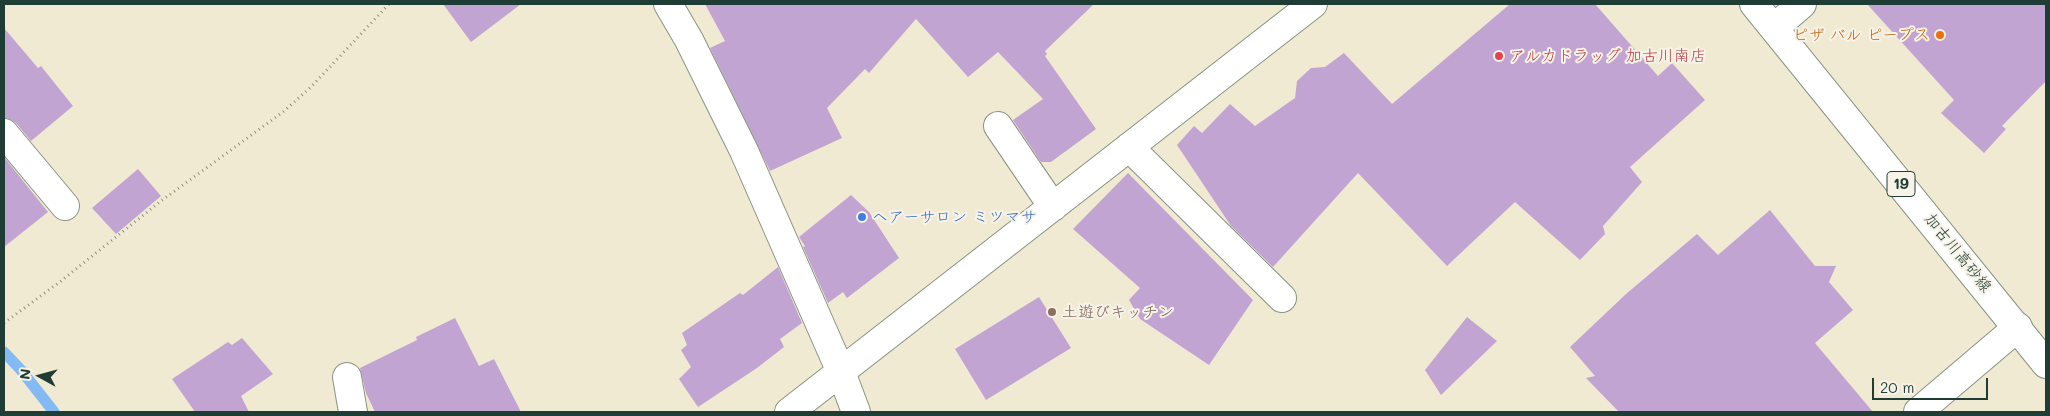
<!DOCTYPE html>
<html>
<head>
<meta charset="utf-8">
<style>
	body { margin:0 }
	#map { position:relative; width:2050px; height:416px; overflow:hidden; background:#f1ead3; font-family:Mali,sans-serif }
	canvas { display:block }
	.frame { position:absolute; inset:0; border:5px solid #1f3d34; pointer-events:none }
	.north { position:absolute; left:15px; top:351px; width:50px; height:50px; -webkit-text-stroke:4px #f7f3e8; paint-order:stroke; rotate:277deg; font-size:14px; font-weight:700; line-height:20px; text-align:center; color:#1f3d34 }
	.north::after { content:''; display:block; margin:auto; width:18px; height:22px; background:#1f3d34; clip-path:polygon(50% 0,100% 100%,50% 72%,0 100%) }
	.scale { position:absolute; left:1872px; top:378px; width:116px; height:22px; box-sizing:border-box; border:2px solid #1f3d34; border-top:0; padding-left:6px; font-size:15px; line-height:18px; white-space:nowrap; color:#1f3d34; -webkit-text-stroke:4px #f7f3e8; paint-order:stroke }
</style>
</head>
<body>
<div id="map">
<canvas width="2050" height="416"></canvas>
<div class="frame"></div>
<div class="north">N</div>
<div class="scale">20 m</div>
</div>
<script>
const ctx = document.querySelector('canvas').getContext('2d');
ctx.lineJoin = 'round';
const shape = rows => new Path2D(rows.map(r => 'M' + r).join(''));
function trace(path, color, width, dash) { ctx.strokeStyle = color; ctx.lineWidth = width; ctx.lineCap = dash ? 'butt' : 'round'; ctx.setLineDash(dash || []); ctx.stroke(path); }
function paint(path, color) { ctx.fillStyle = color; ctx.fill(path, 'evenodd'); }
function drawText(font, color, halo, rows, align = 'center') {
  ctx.font = font + ' Mali,"Klee One",sans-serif'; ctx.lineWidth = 4; ctx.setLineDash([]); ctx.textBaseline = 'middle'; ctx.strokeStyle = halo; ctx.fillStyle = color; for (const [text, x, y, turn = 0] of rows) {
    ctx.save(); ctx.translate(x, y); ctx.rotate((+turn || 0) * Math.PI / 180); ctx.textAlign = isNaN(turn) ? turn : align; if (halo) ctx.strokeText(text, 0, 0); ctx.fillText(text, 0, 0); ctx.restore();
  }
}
trace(shape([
	[4,352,21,370,54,412]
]), '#84baf4', 11);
paint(shape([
	[443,4,521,4,471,42],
	[705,4,1094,4,1045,51,1047,54,1045,56,1096,129,1051,162,1041,162,1013,120,1043,99,998,52,968,77,916,19,869,73,865,69,827,108,842,138,770,171,710,48,725,41],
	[1510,4,1595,4,1658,76,1672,63,1705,100,1630,167,1642,182,1603,226,1605,234,1580,260,1515,202,1447,266,1358,173,1273,267,1231,226,1177,145,1194,126,1202,133,1230,104,1255,126,1295,98,1297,81,1311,68,1325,67,1344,53,1392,104],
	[1867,4,2046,4,2046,81,2002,126,2006,129,1984,153,1941,113,1954,100],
	[4,28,38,68,41,66,73,106,31,141,16,123,10,119,4,118],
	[4,157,48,212,4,247],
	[138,169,161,196,116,234,92,208],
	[1128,173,1253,300,1209,365,1140,319,1129,300,1140,288,1073,229],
	[851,195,869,212,899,258,847,298,843,292,828,303,803,247,805,246,799,237],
	[1770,210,1815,266,1836,266,1829,282,1853,310,1815,343,1873,412,1619,412,1586,378,1595,376,1570,347,1626,294,1697,234,1718,255],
	[778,267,802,323,780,339,784,347,757,368,698,407,679,379,691,367,681,350,687,345,682,333,740,293,743,295],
	[1039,297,1071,348,986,400,955,349],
	[1467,317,1497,341,1441,395,1425,370],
	[455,318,479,366,494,359,521,412,375,412,366,393,360,368,417,340,416,337],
	[242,338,273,374,241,396,249,412,195,412,172,379,228,342,232,345]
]), '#c1a4d2');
const minor = shape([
	[668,4,689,40,744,151,841,372,856,412],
	[1774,28,1802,4],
	[998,126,1053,207],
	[4,133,65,206],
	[1129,147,1282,298],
	[347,377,353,412],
	[789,412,1313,4],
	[1918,412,2018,327]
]);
const major = shape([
	[1754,4,2046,364]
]);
trace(minor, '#889484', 30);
trace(major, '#889484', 30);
trace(shape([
	[4,323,61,281,161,201,283,112,311,87,389,4]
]), '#889484', 3, [1, 4]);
trace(minor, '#fff', 28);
trace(major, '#fff', 28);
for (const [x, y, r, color] of [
	[1940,35,5,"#e8710a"],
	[1499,56,5,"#e0444e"],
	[862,217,5,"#3f7fe0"],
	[1052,312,5,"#8d6e63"]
]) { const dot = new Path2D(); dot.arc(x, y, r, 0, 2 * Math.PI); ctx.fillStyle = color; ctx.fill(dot); trace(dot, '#f7f3e8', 2); }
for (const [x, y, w] of [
	[1901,184,28]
]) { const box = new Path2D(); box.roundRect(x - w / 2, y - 12.5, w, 25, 4); ctx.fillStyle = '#f7f3e8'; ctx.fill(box); trace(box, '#1f3d34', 1); }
drawText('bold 15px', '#1f3d34', null, [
	["19",1901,184]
]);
drawText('16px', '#c56008', '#f7f3e8', [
	["ピザ バル ピープス",1930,35]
], 'right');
drawText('16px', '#be3a42', '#f7f3e8', [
	["アルカドラッグ 加古川南店",1509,56]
], 'left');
drawText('16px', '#366cbe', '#f7f3e8', [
	["ヘアーサロン ミツマサ",872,217]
], 'left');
drawText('16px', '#1f3d34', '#f7f3e8', [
	["加古川高砂線",1958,253,51]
]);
drawText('16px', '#785e54', '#f7f3e8', [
	["土遊びキッチン",1062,312]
], 'left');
</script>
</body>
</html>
